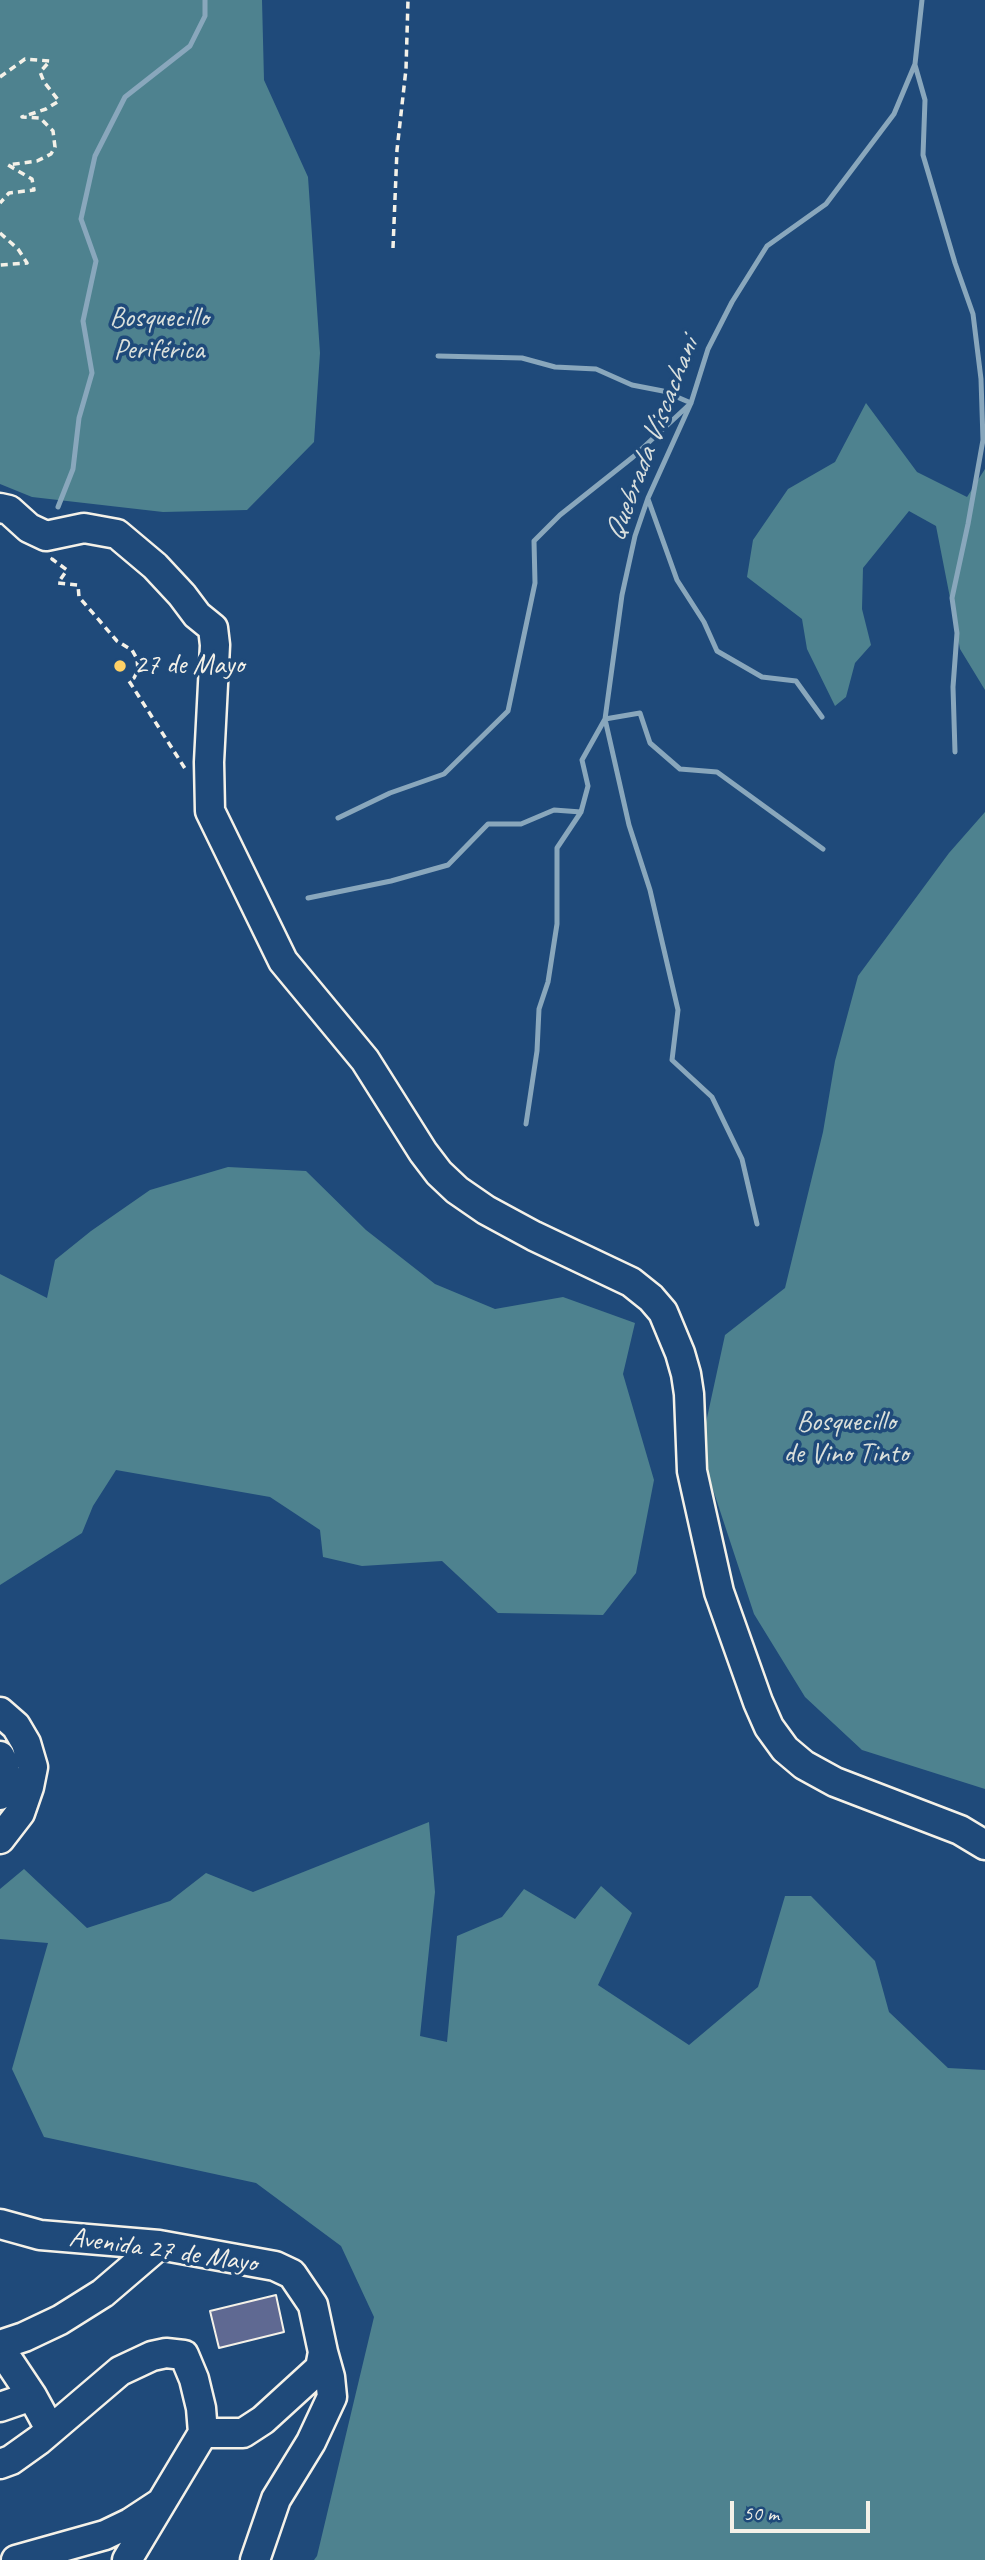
<!DOCTYPE html>
<html>
<head>
<meta charset="utf-8">
<style>
	body { margin:0 }
	#map { position:relative; width:985px; height:2560px; overflow:hidden; background:#1f4a7a; font-family:Caveat,sans-serif }
	canvas { display:block }
	.scale { position:absolute; left:730px; top:2501px; width:140px; height:32px; box-sizing:border-box; border:4px solid #f4f1e8; border-top:0; padding-left:9px; font-size:21px; line-height:24px; white-space:nowrap; color:#f4f1e8; -webkit-text-stroke:5px #1f4a7a; paint-order:stroke }
</style>
</head>
<body>
<div id="map">
<canvas width="985" height="2560"></canvas>
<div class="scale">50 m</div>
</div>
<script>
const ctx = document.querySelector('canvas').getContext('2d');
ctx.lineJoin = 'round';
function paint(path, color) { ctx.fillStyle = color; ctx.fill(path, 'evenodd'); }
const shape = rows => new Path2D(rows.map(r => 'M' + r).join(''));
function trace(path, color, width, dash) { ctx.strokeStyle = color; ctx.lineWidth = width; ctx.lineCap = dash ? 'butt' : 'round'; ctx.setLineDash(dash || []); ctx.stroke(path); }
function drawText(font, color, halo, rows, align = 'center') {
  ctx.font = font + ' Caveat,sans-serif'; ctx.lineWidth = 7; ctx.setLineDash([]); ctx.textBaseline = 'middle'; ctx.strokeStyle = halo; ctx.fillStyle = color; for (const [text, x, y, turn = 0] of rows) {
    ctx.save(); ctx.translate(x, y); ctx.rotate((+turn || 0) * Math.PI / 180); ctx.textAlign = isNaN(turn) ? turn : align; if (halo) ctx.strokeText(text, 0, 0); ctx.fillText(text, 0, 0); ctx.restore();
  }
}
paint(shape([
	[0,0,262,0,264,80,308,177,320,353,314,442,247,510,163,512,32,497,0,484],
	[866,403,917,472,967,497,985,469,985,690,960,649,936,526,909,511,863,568,862,609,871,645,855,663,846,697,835,706,807,649,802,619,747,577,753,540,788,489,835,462],
	[985,812,985,1789,862,1750,805,1697,754,1614,700,1450,725,1335,785,1288,823,1132,835,1061,858,976,949,853],
	[228,1167,306,1171,366,1230,435,1284,495,1309,563,1297,635,1323,623,1374,654,1480,636,1573,603,1615,498,1613,442,1561,362,1566,323,1557,320,1530,270,1497,116,1470,93,1506,82,1533,0,1585,0,1274,47,1298,55,1260,91,1231,150,1190],
	[429,1822,435,1892,420,2036,447,2042,457,1936,502,1917,524,1889,575,1919,601,1886,632,1913,598,1985,689,2045,758,1987,785,1896,811,1896,875,1961,889,2012,948,2068,985,2070,985,2560,314,2560,317,2556,374,2317,341,2246,256,2183,44,2137,12,2069,48,1943,0,1939,0,1889,24,1869,87,1928,170,1901,206,1873,253,1892]
]), '#4e828f');
trace(shape([
	[915,65,925,100,923,155,955,263,973,314,981,379,983,440,968,524,952,598,957,633,953,687,955,752],
	[648,499,677,580,704,622,717,651,762,677,796,681,822,717],
	[58,507,73,469,79,418,92,373,83,321,96,261,81,219,95,156,125,97,190,46,205,16,205,0],
	[338,818,390,793,444,774,508,711,535,583,534,541,560,515,633,457,691,403,663,391,632,385,596,369,555,367,522,358,438,356],
	[308,898,391,881,448,865,488,824,521,824,554,810,581,812],
	[526,1124,537,1051,539,1009,548,982,557,924,557,848,581,812,588,786,582,760,605,719,640,713,650,743,680,769,717,772,823,849],
	[757,1224,742,1159,712,1097,672,1060,678,1010,650,890,629,825,605,719,622,595,635,536,648,498,691,403,708,349,732,302,767,246,826,204,894,114,915,64,922,0]
]), '#89a7bc', 5);
const building = shape([
	[276,2295,284,2332,219,2348,210,2311,276,2295]
]);
paint(building, '#5f6992');
trace(building, '#f4f1e8', 2);
const minor = shape([
	[0,508,9,510,29,528,46,536,84,528,117,534,155,566,182,595,197,615,213,628,215,645,209,762,210,811,283,961,365,1060,423,1152,439,1173,457,1190,486,1210,534,1236,631,1282,651,1298,663,1312,680,1353,686,1374,689,1394,692,1471,719,1592,758,1702,769,1727,785,1749,804,1765,835,1782,960,1830,985,1845],
	[0,1712,16,1726,26,1743,33,1767,29,1787,20,1813,0,1839],
	[0,1756,4,1764,5,1776,0,1795],
	[0,2224,40,2235,159,2245,275,2266,292,2274,313,2305,323,2352,320,2368,263,2420,243,2433,203,2433],
	[0,2345,24,2337,60,2320,103,2293,159,2245],
	[0,2348,32,2396],
	[0,2407,32,2396,50,2429],
	[0,2464,11,2460,39,2440,120,2371,152,2356,166,2353,184,2355,194,2379,201,2408,203,2433,127,2560],
	[16,2560,105,2535,130,2523,159,2504],
	[255,2560,276,2499,311,2442,332,2397,330,2377,323,2352]
]);
trace(minor, '#f4f1e8', 33);
trace(shape([
	[0,77,25,59,50,61,40,72,44,82,59,101,46,109,22,117,40,118,53,131,55,147,51,154,37,161,8,165,32,179,34,190,9,193,0,203],
	[0,233,18,249,27,263,0,265],
	[393,248,397,150,406,69,408,0],
	[53,558,52,559,67,570,58,583,78,585,79,597,117,641,132,650,137,659,138,670,134,678,129,681,186,770]
]), '#f4f1e8', 3.5, [7, 5]);
trace(minor, '#1f4a7a', 28);
for (const [x, y, r, color] of [
	[120,666,7,"#ffd166"]
]) { const dot = new Path2D(); dot.arc(x, y, r, 0, 2 * Math.PI); ctx.fillStyle = color; ctx.fill(dot); trace(dot, '#1f4a7a', 2.5); }
drawText('28px', '#dbe0db', '#1f4a7a', [
	["Bosquecillo",159,319],
	["Periférica",159,351],
	["Bosquecillo",846,1423],
	["de Vino Tinto",846,1455]
]);
drawText('28px', '#f4f1e8', '#1f4a7a', [
	["27 de Mayo",134,666]
], 'left');
drawText('28px', '#f4f1e8', '#1f4a7a', [
	["Avenida 27 de Mayo",163,2251,8]
]);
drawText('italic 30px', '#d9dfdd', '#1f4a7a', [
	["Quebrada Viscachani",652,440,-69]
]);
</script>
</body>
</html>
